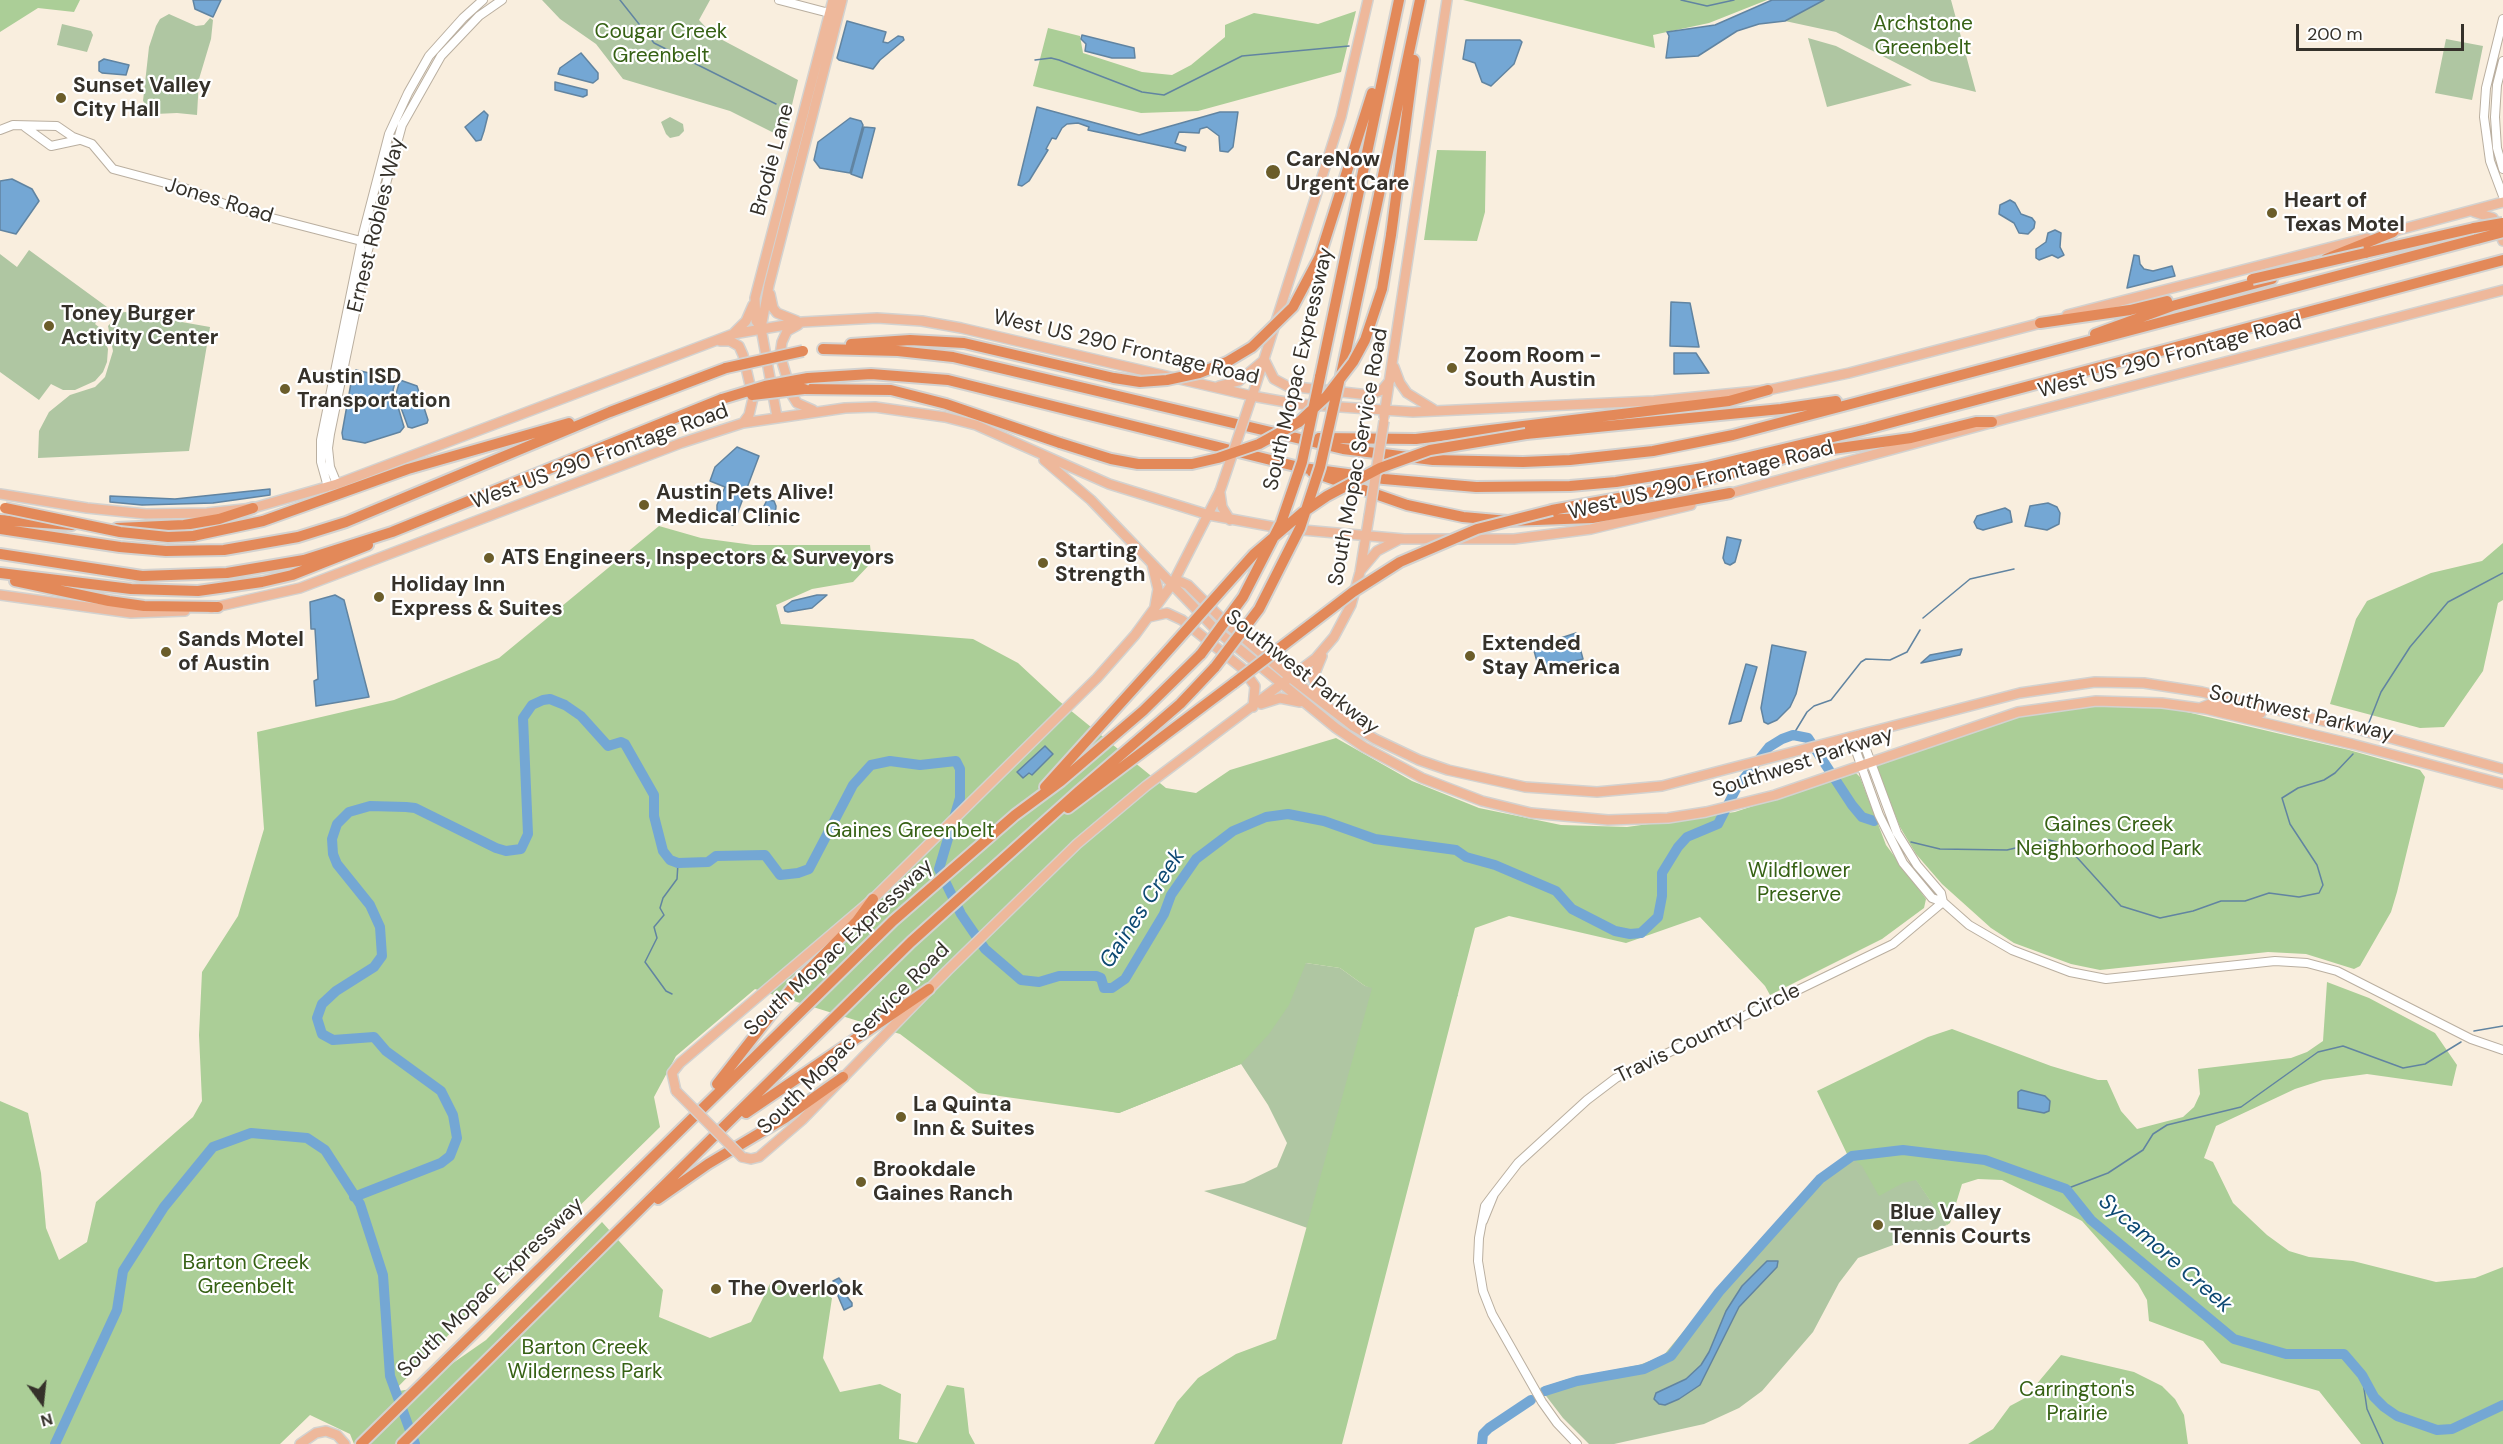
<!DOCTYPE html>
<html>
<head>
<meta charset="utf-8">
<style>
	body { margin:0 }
	#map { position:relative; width:2503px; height:1444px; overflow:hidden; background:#f9eede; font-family:"DM Sans",sans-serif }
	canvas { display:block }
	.north { position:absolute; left:12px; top:1372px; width:60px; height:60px; -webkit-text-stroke:4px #fff; paint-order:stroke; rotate:165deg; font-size:16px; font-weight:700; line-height:24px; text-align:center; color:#35312a }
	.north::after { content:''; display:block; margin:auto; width:21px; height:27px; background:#35312a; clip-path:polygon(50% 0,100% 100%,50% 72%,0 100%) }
	.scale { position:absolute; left:2296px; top:24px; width:168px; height:27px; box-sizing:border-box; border:3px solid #35312a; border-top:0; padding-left:8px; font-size:18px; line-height:21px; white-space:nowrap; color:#35312a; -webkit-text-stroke:4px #fff; paint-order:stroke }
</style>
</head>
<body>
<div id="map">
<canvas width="2503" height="1444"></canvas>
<div class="north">N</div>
<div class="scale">200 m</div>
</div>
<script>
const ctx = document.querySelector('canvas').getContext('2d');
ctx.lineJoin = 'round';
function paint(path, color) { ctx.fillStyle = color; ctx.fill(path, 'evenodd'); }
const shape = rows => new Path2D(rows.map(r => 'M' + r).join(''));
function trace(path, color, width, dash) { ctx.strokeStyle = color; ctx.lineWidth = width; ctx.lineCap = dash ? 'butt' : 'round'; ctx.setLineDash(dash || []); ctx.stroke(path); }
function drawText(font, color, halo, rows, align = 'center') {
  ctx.font = font + ' "DM Sans",sans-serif'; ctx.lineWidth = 4.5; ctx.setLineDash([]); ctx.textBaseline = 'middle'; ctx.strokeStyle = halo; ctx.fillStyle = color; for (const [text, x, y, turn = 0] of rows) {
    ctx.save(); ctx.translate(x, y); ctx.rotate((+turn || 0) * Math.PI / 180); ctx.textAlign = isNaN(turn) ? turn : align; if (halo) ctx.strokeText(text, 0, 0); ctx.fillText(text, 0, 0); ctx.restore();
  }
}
paint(shape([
	[542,0,710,0,699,20,713,35,798,80,784,138,730,111,623,79,596,44,560,19],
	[1824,0,1951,0,1976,92,1931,81,1836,32,1785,21],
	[169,14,196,26,204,25,210,18,213,20,211,39,199,79,197,115,177,113,155,114,143,101,149,47,156,26,160,19],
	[62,24,91,31,93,35,87,52,57,45],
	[1808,38,1836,46,1912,85,1827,107],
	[2446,39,2483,46,2472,100,2435,93],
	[670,117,683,124,684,131,679,136,670,138,666,134,661,122],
	[29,250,107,307,95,324,100,328,108,349,107,362,103,372,95,381,75,390,63,390,51,384,39,400,0,372,0,254,17,267],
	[125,312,210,327,189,451,38,458,39,431,49,412,70,395,95,387,105,377,113,351,108,326,120,313],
	[1306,963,1340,968,1365,986,1458,995,1313,1230,1204,1191,1244,1183,1277,1167,1287,1143,1268,1105,1241,1064,1119,1113,1057,1102],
	[1893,1145,1947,1225,1858,1258,1839,1283,1813,1332,1762,1391,1739,1408,1704,1424,1614,1444,1589,1444,1563,1418,1540,1388,1571,1378,1639,1365,1663,1356,1757,1243,1811,1184,1853,1150]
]), '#afc6a2');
paint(shape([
	[0,0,80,0,74,12,38,8,0,32],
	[1463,0,1767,0,1709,23,1653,35,1655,48],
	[1356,11,1341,72,1198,111,1141,113,1033,86,1048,28,1080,36,1083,53,1142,72,1172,75,1191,65,1225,37,1225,25,1254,13,1318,24],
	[1437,150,1486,151,1485,212,1477,241,1424,240],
	[659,526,701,538,753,545,870,545,872,562,853,582,812,589,776,605,781,624,973,639,1018,663,1059,701,1166,788,1196,793,1230,770,1336,738,1412,781,1479,808,1561,825,1627,827,1735,812,1855,772,1860,777,1886,845,1926,899,1924,908,1882,939,1770,995,1765,986,1700,917,1626,943,1509,916,1475,928,1342,1444,1154,1444,1177,1402,1198,1378,1236,1354,1276,1339,1372,988,1365,986,1340,968,1306,963,1289,1005,1269,1034,1241,1064,1119,1113,978,1093,900,1034,755,989,676,1056,654,1097,660,1127,463,1320,393,1392,417,1388,486,1340,602,1222,663,1290,659,1317,710,1338,751,1322,771,1282,816,1289,832,1298,823,1358,840,1392,880,1384,901,1394,899,1439,917,1443,947,1385,964,1388,969,1433,975,1444,354,1444,350,1434,310,1415,280,1444,0,1444,0,1101,28,1113,41,1173,46,1228,59,1260,87,1242,96,1202,193,1117,202,1101,199,1035,202,972,238,916,264,829,257,732,394,700,499,658],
	[2503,543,2503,600,2498,603,2483,671,2444,727,2420,728,2330,704,2356,619,2367,601,2431,573,2482,561],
	[2107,705,2174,709,2349,750,2420,770,2425,777,2397,892,2391,912,2360,966,2354,969,2306,954,2268,952,2100,970,2071,964,2014,943,1991,928,1942,884,1916,854,1900,827,1876,768,1879,764,2004,720,2034,713],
	[2327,982,2369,998,2435,1033,2457,1065,2452,1086,2367,1074,2323,1080,2295,1089,2216,1126,2204,1158,2213,1162,2233,1203,2267,1235,2289,1251,2309,1257,2353,1261,2436,1282,2475,1278,2503,1267,2503,1444,2361,1444,2319,1391,2221,1363,2203,1341,2149,1321,2147,1300,2138,1284,2082,1221,2002,1180,1978,1179,1962,1184,1950,1223,1947,1225,1916,1180,1903,1183,1879,1196,1862,1166,1847,1154,1817,1091,1928,1037,1952,1029,2051,1066,2098,1080,2107,1080,2121,1111,2137,1129,2183,1117,2194,1107,2200,1094,2198,1069,2291,1058,2307,1052,2323,1041],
	[2061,1355,2134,1372,2162,1386,2175,1399,2184,1415,2188,1444,1968,1444,1993,1429,2010,1406,2025,1398]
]), '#abce97');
const water = shape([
	[193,0,221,0,213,17,195,9,193,0],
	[1772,0,1824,0,1785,21,1759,24,1737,31,1698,56,1666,58,1669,36,1667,32,1715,25,1772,0],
	[847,21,886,32,883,42,888,43,898,36,903,37,904,40,880,60,873,69,839,60,837,58,847,21],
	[1082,35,1134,48,1135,58,1112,58,1085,51,1086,44,1081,39,1082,35],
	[1466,40,1520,40,1522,42,1514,64,1491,86,1482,82,1475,63,1463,59,1466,40],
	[581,53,598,73,598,79,593,83,558,74,560,68,581,53],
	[104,59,129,65,126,75,102,73,99,71,99,62,104,59],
	[555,82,587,90,587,95,583,97,555,90,555,82],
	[1037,107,1139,135,1220,112,1238,112,1233,147,1228,152,1220,151,1219,136,1207,127,1200,129,1199,133,1179,132,1175,143,1186,147,1185,151,1088,130,1089,127,1078,123,1067,124,1062,128,1056,139,1052,138,1046,149,1048,150,1029,181,1022,186,1018,185,1037,107],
	[484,111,488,115,484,131,481,140,476,141,465,127,484,111],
	[850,118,861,121,863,125,850,173,820,168,814,160,818,142,850,118],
	[864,127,875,128,862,178,851,174,864,127],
	[12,179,32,189,39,201,16,234,0,230,0,181,12,179],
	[2010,200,2015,203,2021,214,2032,218,2035,222,2034,228,2028,234,2019,233,2014,223,1999,214,2000,205,2010,200],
	[2055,230,2061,233,2060,247,2064,255,2058,258,2052,255,2039,260,2036,258,2036,249,2046,242,2048,233,2055,230],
	[2134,255,2139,256,2140,264,2144,269,2153,271,2172,266,2175,276,2127,288,2134,255],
	[1671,302,1690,303,1699,347,1670,346,1671,302],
	[1674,353,1696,353,1709,373,1674,374,1674,353],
	[356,370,396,379,393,390,404,427,400,432,365,443,343,439,342,433,353,372,356,370],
	[400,380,417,386,428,420,427,423,412,428,408,427,396,394,400,380],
	[737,447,759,456,733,525,717,520,717,505,725,487,710,481,715,467,737,447],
	[270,489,270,495,213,503,142,505,110,502,110,496,175,499,270,489],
	[767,500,774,501,776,506,775,520,769,525,762,518,764,506,767,500],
	[2048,503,2057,507,2060,513,2059,524,2047,530,2025,526,2030,506,2048,503],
	[2005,508,2010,511,2012,522,1983,530,1977,528,1974,522,1977,516,2005,508],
	[1727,537,1741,540,1735,562,1730,565,1725,563,1723,558,1727,537],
	[335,595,344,600,369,697,316,706,314,681,318,679,315,629,311,629,310,602,335,595],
	[817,595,827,595,812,608,788,612,785,611,784,607,792,601,817,595],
	[1576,633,1583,659,1539,669,1533,647,1576,633],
	[1772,645,1806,652,1796,694,1790,707,1777,720,1768,724,1764,722,1761,708,1772,645],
	[1962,649,1960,655,1921,663,1930,655,1962,649],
	[1746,664,1757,667,1741,721,1729,724,1746,664],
	[1045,746,1053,754,1032,775,1029,773,1023,778,1017,772,1045,746],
	[2021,1090,2045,1096,2050,1101,2049,1111,2044,1113,2018,1108,2018,1092,2021,1090],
	[1767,1261,1778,1261,1777,1267,1739,1307,1700,1385,1679,1399,1665,1405,1659,1404,1654,1399,1656,1393,1686,1379,1701,1365,1709,1352,1726,1311,1742,1286,1767,1261],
	[839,1278,844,1285,842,1290,852,1303,852,1306,844,1310,838,1296,838,1289,833,1281,839,1278]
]);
paint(water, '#74a7d4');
trace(water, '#6184a1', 1.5);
trace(shape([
	[620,0,654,43,776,104],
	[1681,0,1707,6,1734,0],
	[1035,60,1051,58,1059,60,1142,92,1164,95,1242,56,1349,46],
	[1923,618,1970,579,2014,569],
	[2368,725,2381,692,2410,647,2448,602,2503,573],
	[1793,735,1807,712,1814,706,1831,700,1861,662,1866,659,1890,660,1907,652,1920,630],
	[1911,842,1940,849,2007,850,2049,840,2060,843,2073,853,2121,906,2160,918,2193,911,2221,901,2245,901,2269,893,2299,897,2319,893,2323,885,2317,865,2290,824,2282,798,2298,788,2324,780,2335,773,2353,754],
	[672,994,666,991,645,962,657,938,654,927,664,915,660,908,663,898,677,879,678,863],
	[2474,1031,2503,1026],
	[2066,1189,2108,1173,2143,1150,2153,1134,2167,1125,2241,1107,2318,1052,2343,1046,2403,1068,2425,1064,2461,1042],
	[2362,1375,2367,1409,2383,1444]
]), '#6184a1', 1.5);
trace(shape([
	[354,1197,441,1163,450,1156,457,1138,453,1115,441,1091,386,1051,374,1037,333,1040,322,1034,317,1018,322,1004,336,991,374,967,382,956,380,927,370,905,337,864,333,854,332,839,337,824,349,812,370,806,406,807,415,808,496,848,506,851,521,849,528,834,523,718,532,705,543,700,550,699,565,705,581,716,608,746,621,742,625,744,654,795,654,816,663,851,670,860,678,863,708,862,716,856,765,855,780,875,798,873,809,869,853,785,871,765,890,761,920,765,956,761,960,769,960,798,939,869,961,914,985,949,1021,980,1039,982,1059,976,1096,976,1101,978,1104,988,1112,988,1125,979,1164,914,1171,895,1196,859,1233,831,1266,817,1288,814,1324,821,1375,839,1456,850,1466,857,1495,865,1556,891,1572,909,1615,931,1630,934,1641,933,1658,917,1662,896,1662,873,1678,847,1687,837,1718,824,1737,787,1769,747,1782,739,1793,735,1808,738,1852,805,1862,817,1874,821],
	[1545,1391,1577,1381,1644,1369,1671,1356,1719,1292,1820,1179,1852,1156,1903,1150,1985,1160,2066,1189,2091,1220,2234,1339,2286,1354,2344,1354,2362,1375,2374,1397,2384,1407,2397,1416,2437,1430,2452,1429,2503,1405],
	[55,1444,117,1310,123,1271,164,1207,213,1147,251,1133,307,1138,325,1150,360,1204,383,1275,390,1376,415,1444],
	[1482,1444,1483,1434,1489,1428,1531,1400]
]), '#74a7d4', 10);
const minor = shape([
	[779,0,833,14],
	[2503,19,2486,88,2484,117,2490,161,2503,196],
	[2503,61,2497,85,2495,117,2497,148,2503,169],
	[25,127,51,146,79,140],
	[0,130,13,125,57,126,73,137,92,144,113,169,184,188,237,209,365,242],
	[337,484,330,467,328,448,330,434,368,250,402,125,441,56,479,16,502,0],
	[328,487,321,462,321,440,363,234,389,134,408,93,429,56,463,18,483,0],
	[1858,735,1855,748,1861,765,1879,815,1903,863,1932,898,1943,902,1969,925,2012,950,2070,972,2106,979,2275,961,2307,963,2337,971,2471,1039,2503,1050],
	[1858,735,1864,744,1897,833,1917,865,1941,893,1943,902],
	[1494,1194,1518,1163,1587,1100,1616,1078,1893,944,1943,902],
	[1483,1221,1494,1194,1485,1206,1479,1238,1478,1261,1483,1291,1492,1314,1542,1402,1557,1423,1577,1444]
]);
const major = shape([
	[2474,212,2493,218,2503,241],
	[2387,233,2503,202],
	[770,294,773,308,777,313,797,321],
	[2067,315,2367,238],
	[798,325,787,331,782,342,780,355,792,395,797,403,813,410],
	[761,328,769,285,842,0],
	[734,333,746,321,753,305],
	[720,341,730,341,739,346,743,355,753,398,749,415,743,423],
	[1264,359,1274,379,1287,386,1369,395,1382,390,1391,379],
	[1394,367,1400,383,1407,393,1433,409],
	[1219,386,1239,381,1263,361],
	[1251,400,1341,117,1368,0],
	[1384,416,1447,0],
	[777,417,761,328,756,321,755,298,833,0],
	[1044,460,1091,500,1216,630,1336,728,1364,747,1422,778,1482,801,1531,813,1608,820,1668,818,1706,812,1775,795,2018,712,2096,701,2162,703,2206,709,2352,744,2503,784],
	[1220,493,1222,507,1230,520],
	[0,494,87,508,146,514,207,513,253,508,337,484,733,334,803,322,877,318,922,321,961,328,1252,396,1297,404,1413,412,1654,401,1768,390,1849,373,2045,322],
	[1724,495,2005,419,2503,290],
	[1152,564,1158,589,1155,606],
	[1361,570,1377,551,1398,540],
	[1173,583,1179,581,1188,585,1224,621,1292,679,1353,726,1375,739,1419,760,1448,770,1525,787,1597,792,1662,786,2020,693,2095,682,2144,683,2202,692,2357,729,2503,769],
	[0,595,131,613,185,611],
	[211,608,300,588,681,443,743,423,845,408,875,407,945,417,976,425,1109,484,1209,515,1280,528,1404,539,1514,539,1591,529,1691,505],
	[1149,617,1167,613,1182,620,1242,668,1255,686,1253,707],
	[1321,699,1313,678,1322,656],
	[1261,704,1280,698,1300,702],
	[2200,708,2210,704,2261,713,2264,706],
	[676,1091,672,1073,680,1063,873,899,1097,678,1135,635,1173,583,1220,491],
	[742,1157,751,1159,759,1157,802,1120,947,971,1077,844,1146,786,1316,658,1334,637,1351,605,1360,572,1369,516],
	[300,1444,316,1433,326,1431,337,1435,345,1444]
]);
const highway = shape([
	[1391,235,1414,60],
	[2365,253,2474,228],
	[1320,256,1372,93],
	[2326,259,2393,232],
	[2040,323,2130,310,2167,301],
	[2095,334,2172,306,2272,279],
	[851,344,910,340,964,343,1114,378],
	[823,349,898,351,953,357,1343,449,1433,460,1523,462,1570,460,1653,451,1733,435,2477,239],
	[1341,375,1420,0],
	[1320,377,1399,0],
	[808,378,871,374,948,380,1303,468,1384,479,1476,487,1570,486,1616,482,1703,468,1867,429,2503,260],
	[804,389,891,390,946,404,1060,443],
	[1526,434,1781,409,1836,401],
	[1319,438,1416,439,1729,401,1768,390],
	[1811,452,1911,438,1976,422,1992,422],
	[1312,472,1407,505,1463,517,1508,521,1592,518,1730,493],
	[1552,510,1685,486,1766,464,1817,447],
	[0,520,72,525],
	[117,528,184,525,219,519,253,508],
	[0,529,120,547,166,551,224,550,298,537,346,522,610,412,726,368],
	[193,536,263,521,408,469,569,423],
	[0,554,142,576,227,573,304,560,392,532,722,399],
	[0,573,131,589,198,591,262,582,292,575,368,545],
	[15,581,109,601,144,606,218,607],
	[1045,787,1156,664],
	[1068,808,1234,683],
	[717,1084,795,984,857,921,873,899],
	[746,1113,929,989],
	[658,1199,708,1164,785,1118,843,1077],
	[361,1444,893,921,1015,815,1061,781,1143,711,1201,654],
	[402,1444,911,942,1078,792,1180,704,1215,667]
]);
trace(minor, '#baafa0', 10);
trace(major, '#d3d2d0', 12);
trace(highway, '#d3d2d0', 14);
trace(minor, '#fff', 8);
trace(major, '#eeb89b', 9);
trace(highway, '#e38959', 10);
const majorBridge = shape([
	[1220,491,1250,402],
	[1369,516,1384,421],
	[676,1091,742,1157]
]);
const highwayBridge = shape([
	[2474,228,2503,223],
	[2477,239,2503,232],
	[2252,279,2365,253],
	[726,368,803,351],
	[1114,378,1140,382,1167,380,1199,373,1227,362,1252,347,1293,307,1320,256],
	[752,395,804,389],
	[722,399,765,386,808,378],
	[1060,443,1111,459,1138,464,1192,464,1218,458,1259,444,1299,422,1326,397,1353,362,1365,340,1382,289,1391,235],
	[5,508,120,532,168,537,193,536],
	[1201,654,1243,597,1281,523,1302,462,1320,377],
	[1156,664,1254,554,1302,513,1327,496,1380,468,1430,450,1526,434],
	[1215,667,1259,609,1300,528,1320,467,1339,382],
	[1234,683,1353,592,1400,562,1477,529,1552,510]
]);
trace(majorBridge, '#d3d2d0', 12, []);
trace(highwayBridge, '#d3d2d0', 14, []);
trace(majorBridge, '#eeb89b', 9);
trace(highwayBridge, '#e38959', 10);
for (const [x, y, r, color] of [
	[61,98,6,"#6b5d2a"],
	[1273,172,8,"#6b5d2a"],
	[2272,213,6,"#6b5d2a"],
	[49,326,6,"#6b5d2a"],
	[1452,368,6,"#6b5d2a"],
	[285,389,6,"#6b5d2a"],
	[644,505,6,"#6b5d2a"],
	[489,558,6,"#6b5d2a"],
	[1043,563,6,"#6b5d2a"],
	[379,597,6,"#6b5d2a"],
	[166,652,6,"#6b5d2a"],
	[1470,656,6,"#6b5d2a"],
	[901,1117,6,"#6b5d2a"],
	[861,1182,6,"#6b5d2a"],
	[1878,1225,6,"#6b5d2a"],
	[716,1289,6,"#6b5d2a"]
]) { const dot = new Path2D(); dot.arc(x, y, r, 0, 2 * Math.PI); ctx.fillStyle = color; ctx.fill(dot); trace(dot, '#fff', 2); }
drawText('21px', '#366114', '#fff', [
	["Archstone",1923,24],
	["Greenbelt",1923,48],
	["Cougar Creek",661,32],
	["Greenbelt",661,56],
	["Gaines Creek",2109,825],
	["Neighborhood Park",2109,849],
	["Gaines Greenbelt",910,831],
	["Wildflower",1799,871],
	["Preserve",1799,895],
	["Barton Creek",246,1263],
	["Greenbelt",246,1287],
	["Barton Creek",585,1348],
	["Wilderness Park",585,1372],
	["Carrington's",2077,1390],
	["Prairie",2077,1414]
]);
drawText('bold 21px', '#35312a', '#fff', [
	["Sunset Valley",73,86],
	["City Hall",73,110],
	["CareNow",1286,160],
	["Urgent Care",1286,184],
	["Heart of",2284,201],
	["Texas Motel",2284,225],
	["Toney Burger",61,314],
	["Activity Center",61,338],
	["Zoom Room -",1464,356],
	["South Austin",1464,380],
	["Austin ISD",297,377],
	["Transportation",297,401],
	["Austin Pets Alive!",656,493],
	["Medical Clinic",656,517],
	["Starting",1055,551],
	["Strength",1055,575],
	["ATS Engineers, Inspectors & Surveyors",501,558],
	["Holiday Inn",391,585],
	["Express & Suites",391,609],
	["Sands Motel",178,640],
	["of Austin",178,664],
	["Extended",1482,644],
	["Stay America",1482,668],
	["La Quinta",913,1105],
	["Inn & Suites",913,1129],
	["Brookdale",873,1170],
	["Gaines Ranch",873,1194],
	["Blue Valley",1890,1213],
	["Tennis Courts",1890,1237],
	["The Overlook",728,1289]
], 'left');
drawText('21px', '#35312a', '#fff', [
	["Brodie Lane",773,160,-75],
	["Jones Road",219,201,17],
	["Ernest Robles Way",377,225,-76],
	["West US 290 Frontage Road",1126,348,13],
	["West US 290 Frontage Road",2170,357,-15],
	["South Mopac Expressway",1299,369,-77],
	["West US 290 Frontage Road",600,457,-20],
	["South Mopac Service Road",1359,457,-80],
	["West US 290 Frontage Road",1701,481,-14],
	["Southwest Parkway",1302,673,38],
	["Southwest Parkway",2301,714,13],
	["Southwest Parkway",1803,763,-18],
	["South Mopac Expressway",839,948,-43],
	["Travis Country Circle",1708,1034,-26],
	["South Mopac Service Road",854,1039,-45],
	["South Mopac Expressway",491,1288,-44]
]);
drawText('italic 22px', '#0d4973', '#fff', [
	["Gaines Creek",1143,909,-57],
	["Sycamore Creek",2165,1254,41]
]);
</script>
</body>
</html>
